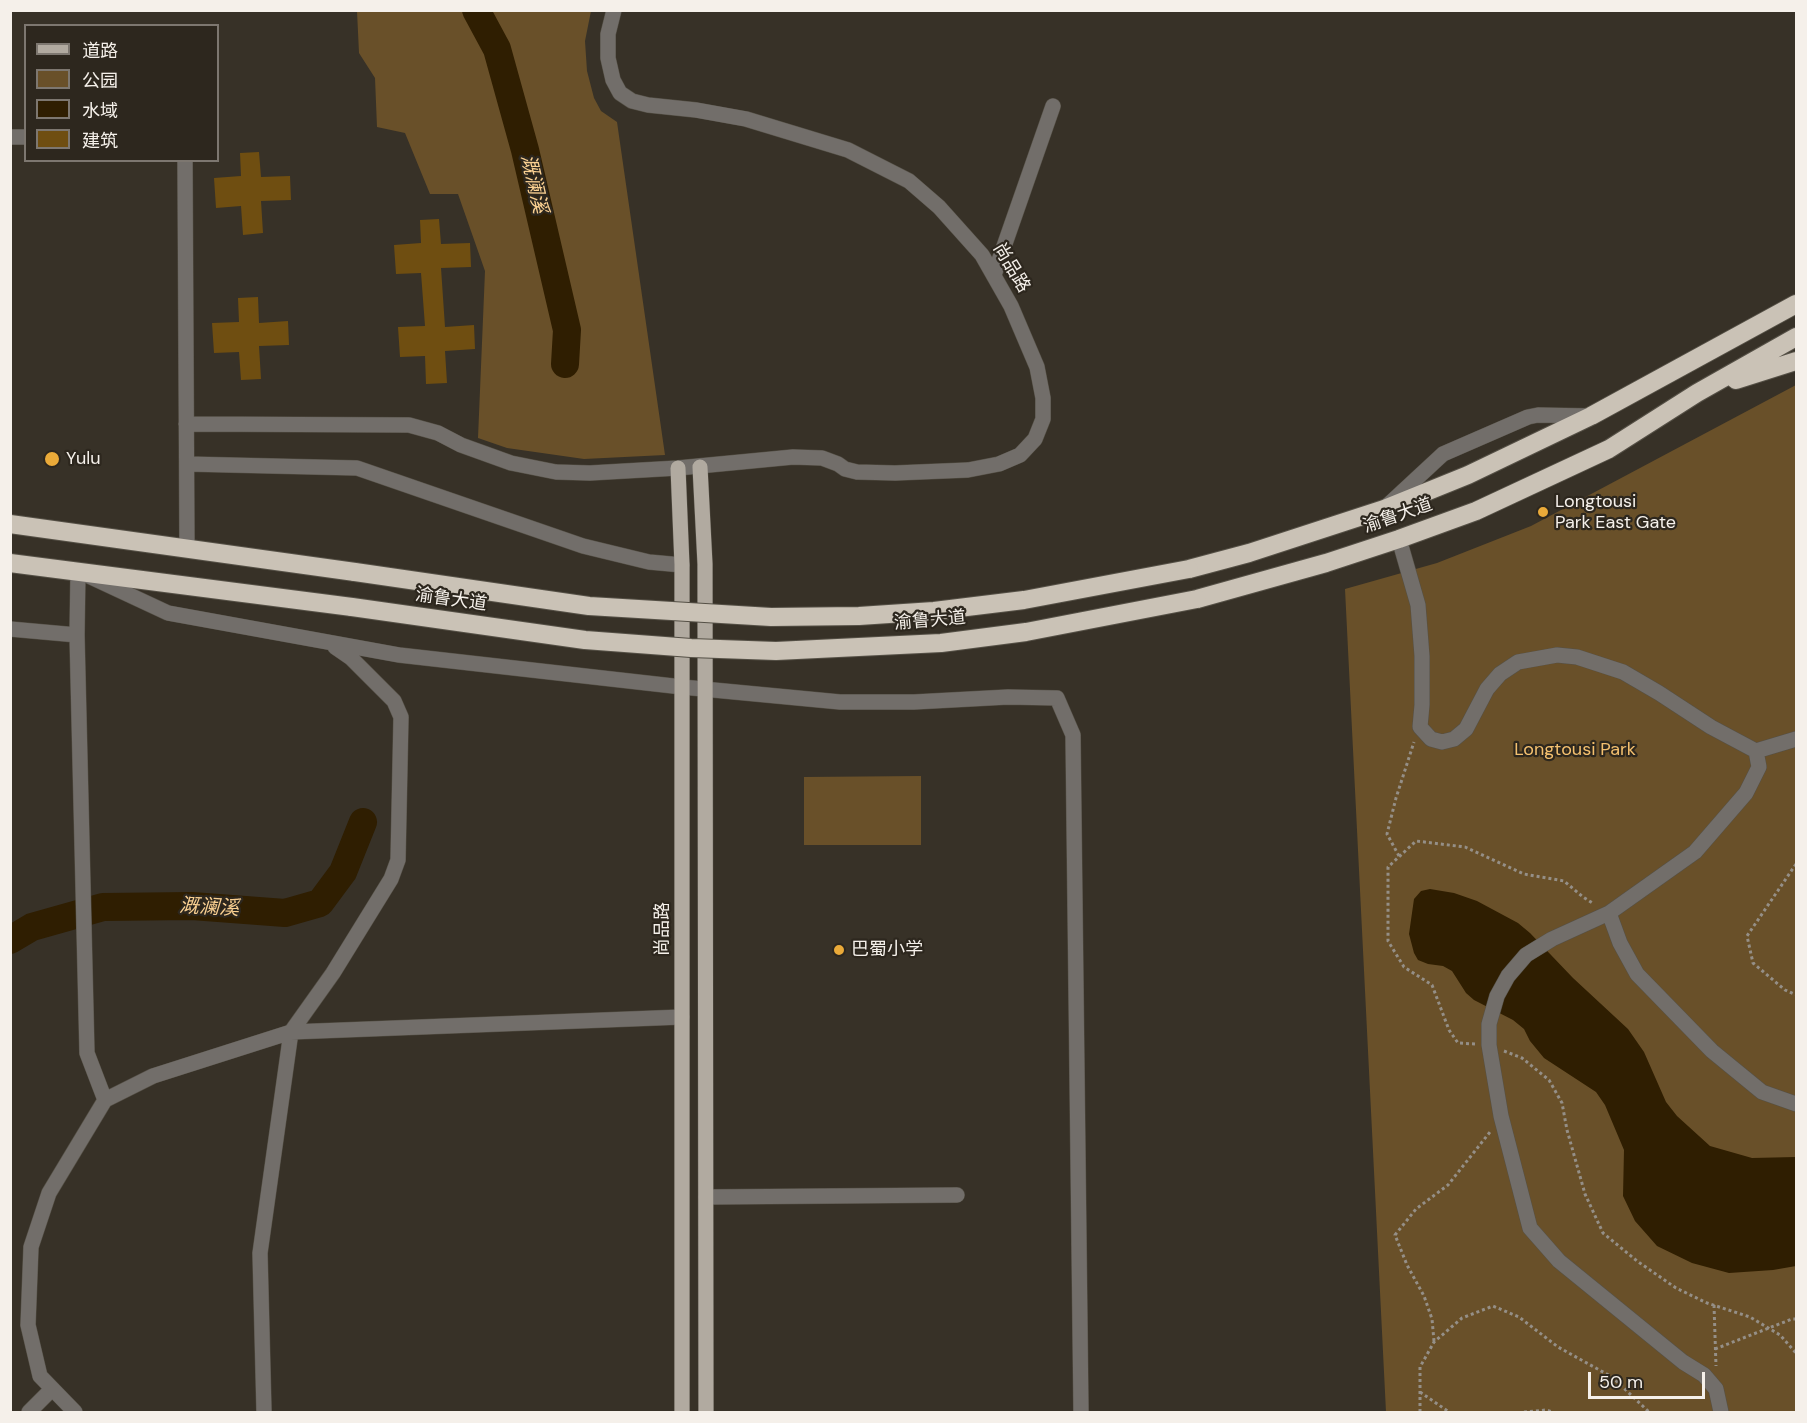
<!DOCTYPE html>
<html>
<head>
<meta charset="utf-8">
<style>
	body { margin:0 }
	#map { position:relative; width:1807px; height:1423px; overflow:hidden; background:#373127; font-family:"DM Sans","Noto Sans SC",sans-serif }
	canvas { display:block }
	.frame { position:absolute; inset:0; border:12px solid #f5f0ea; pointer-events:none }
	.legend { position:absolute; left:24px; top:24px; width:195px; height:138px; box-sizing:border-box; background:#2d271e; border:2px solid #7d7770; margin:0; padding:8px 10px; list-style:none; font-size:18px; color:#f5f0ea }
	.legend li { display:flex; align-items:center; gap:12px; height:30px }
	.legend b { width:30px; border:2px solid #7d7770 }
	.scale { position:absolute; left:1588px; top:1372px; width:117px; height:27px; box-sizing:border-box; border:3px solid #f5f0ea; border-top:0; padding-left:8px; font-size:18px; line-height:21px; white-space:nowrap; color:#f5f0ea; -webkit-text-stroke:4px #2d271e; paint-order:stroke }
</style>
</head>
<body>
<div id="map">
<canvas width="1807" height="1423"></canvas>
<div class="frame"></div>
<ul class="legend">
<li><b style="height:8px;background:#b1aaa0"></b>道路</li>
<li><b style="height:16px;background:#695029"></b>公园</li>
<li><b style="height:16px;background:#2f1e01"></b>水域</li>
<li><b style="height:16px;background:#6f4e11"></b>建筑</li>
</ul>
<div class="scale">50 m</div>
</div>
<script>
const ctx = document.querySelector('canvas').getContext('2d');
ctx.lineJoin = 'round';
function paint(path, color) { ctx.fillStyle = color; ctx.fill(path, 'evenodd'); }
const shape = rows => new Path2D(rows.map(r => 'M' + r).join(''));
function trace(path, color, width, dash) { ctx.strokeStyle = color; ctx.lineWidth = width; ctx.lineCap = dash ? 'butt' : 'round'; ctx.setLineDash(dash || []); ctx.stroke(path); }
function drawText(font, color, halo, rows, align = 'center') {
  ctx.font = font + ' "DM Sans","Noto Sans SC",sans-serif'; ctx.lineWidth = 4.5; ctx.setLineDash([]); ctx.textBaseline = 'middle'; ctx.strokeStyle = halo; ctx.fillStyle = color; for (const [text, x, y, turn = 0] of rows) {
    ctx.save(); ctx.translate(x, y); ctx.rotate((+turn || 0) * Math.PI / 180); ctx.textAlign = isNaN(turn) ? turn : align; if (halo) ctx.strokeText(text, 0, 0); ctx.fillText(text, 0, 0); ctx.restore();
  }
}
paint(shape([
	[357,11,591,11,585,41,587,71,594,98,601,111,617,122,665,455,584,459,507,448,478,438,485,271,458,194,430,194,405,133,377,127,375,78,359,53],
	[1796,385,1796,1412,1386,1412,1345,589,1437,563,1531,526],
	[921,776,921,845,804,845,804,777]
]), '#695029');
paint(shape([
	[1430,889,1454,893,1477,901,1518,923,1530,933,1573,978,1628,1029,1644,1052,1666,1102,1677,1116,1710,1146,1752,1158,1796,1157,1796,1266,1773,1270,1729,1273,1692,1263,1657,1246,1635,1221,1623,1196,1624,1150,1605,1105,1596,1092,1544,1058,1530,1041,1524,1029,1513,1020,1474,1000,1466,993,1452,971,1443,966,1428,964,1418,960,1414,953,1409,934,1414,899,1421,891]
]), '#2f1e01');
trace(shape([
	[476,10,497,49,525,150,567,330,565,364],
	[10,940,32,927,103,907,192,906,285,913,320,903,343,872,363,822]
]), '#2f1e01', 28);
paint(shape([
	[259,152,261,177,290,176,291,200,261,201,263,233,243,235,241,206,216,208,214,178,241,176,240,153],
	[439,219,441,244,470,243,471,267,441,268,445,327,474,325,475,349,445,351,447,383,426,384,425,356,400,357,398,327,425,326,421,273,396,274,394,245,421,243,420,220],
	[258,297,259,323,288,321,289,345,259,346,261,379,241,380,239,352,214,353,212,323,239,322,238,298]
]), '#6f4e11');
const minor = shape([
	[10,137,26,137],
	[185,160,187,548],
	[994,275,1053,106],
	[186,424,409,425,438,433,461,445,511,463,556,472,590,473,678,468,793,457,822,458,838,464,845,469,857,472,895,473,968,470,999,464,1020,455,1035,439,1043,419,1043,398,1037,367,1011,306,982,255,939,207,909,181,848,150,746,119,696,110,648,105,632,101,620,93,613,80,608,58,608,34,614,10],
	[187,464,357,468,583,546,649,562,682,565],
	[1388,505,1443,454,1528,417,1538,415,1591,416],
	[1399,539,1418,605,1422,656,1422,705,1420,727,1431,739,1442,742,1454,739,1466,729,1487,689,1500,674,1518,662,1557,655,1577,657,1623,672,1659,693,1711,727,1756,751,1759,767,1746,793,1695,852,1609,913,1552,939,1526,955,1508,976,1497,996,1489,1024,1489,1045,1501,1116,1530,1228,1559,1261,1683,1362,1704,1375,1716,1389,1721,1412],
	[10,629,77,635],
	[1756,751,1796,739],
	[1609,913,1620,943,1637,974,1712,1051,1762,1092,1796,1104],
	[105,1100,87,1053,77,635,78,571,168,613,399,655,682,687,840,702,914,702,1008,697,1057,698,1073,735,1081,1412],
	[706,1197,957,1195],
	[29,1412,52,1389],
	[75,1412,40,1376,28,1325,31,1247,49,1193,105,1100,153,1076,291,1032,682,1017],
	[264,1412,260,1253,291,1032,333,973,391,879,398,860,401,717,394,701,351,658,335,647]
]);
const major = shape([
	[700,467,705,564,706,1412],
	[678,468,682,565,682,1412]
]);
const highway = shape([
	[1736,380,1796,361],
	[10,524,355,572],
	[10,563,352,607],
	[1189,569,1249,553,1384,509,1468,475,1591,416,1796,304],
	[1197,599,1326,563,1399,539,1476,511,1609,449,1697,393,1796,337]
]);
trace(minor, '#555046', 16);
trace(major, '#555046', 16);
trace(highway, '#555046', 20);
trace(shape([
	[1399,856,1387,834,1396,798,1414,742],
	[1796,864,1747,936,1753,963,1785,990,1796,995],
	[1475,1044,1458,1043,1449,1030,1432,985,1404,967,1388,941,1388,867,1416,841,1465,847,1524,874,1564,881,1583,897,1594,904],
	[1504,1051,1522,1058,1549,1080,1562,1103,1567,1130,1585,1194,1603,1233,1637,1261,1676,1288,1707,1303,1750,1317,1780,1335,1796,1353],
	[1714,1305,1716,1366],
	[1434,1341,1432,1319,1424,1296,1407,1265,1395,1235,1416,1209,1448,1185,1490,1132],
	[1715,1349,1792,1319,1796,1319],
	[1420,1392,1449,1412],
	[1420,1412,1420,1367,1434,1342,1462,1318,1493,1306,1519,1317,1558,1347,1612,1377,1649,1412],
	[1524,1412,1546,1410,1553,1412]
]), '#958f87', 3, [3, 3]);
trace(minor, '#726e6a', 15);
trace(major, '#b1aaa0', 15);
trace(highway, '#cac2b6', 18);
const highwayBridge = shape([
	[355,572,589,606,771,617,859,616,934,611,1024,600,1189,569],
	[352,607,585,640,691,648,776,651,941,643,1026,632,1197,599]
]);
trace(highwayBridge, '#555046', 20, []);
trace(highwayBridge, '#cac2b6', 18);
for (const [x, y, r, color] of [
	[52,459,8,"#eaaa39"],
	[1543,512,6,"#eaaa39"],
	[839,950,6,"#eaaa39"]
]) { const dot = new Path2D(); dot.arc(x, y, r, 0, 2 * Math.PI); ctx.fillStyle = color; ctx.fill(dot); trace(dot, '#2d271e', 2); }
drawText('18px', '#f5f0ea', '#2d271e', [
	["尚品路",1011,268,59],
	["渝鲁大道",1398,516,-19],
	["渝鲁大道",451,600,8],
	["渝鲁大道",930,621,-5],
	["尚品路",663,929,-90]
]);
drawText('18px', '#f5f0ea', '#2d271e', [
	["Yulu",66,459],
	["Longtousi",1555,502],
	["Park East Gate",1555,523],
	["巴蜀小学",851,950]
], 'left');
drawText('18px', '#f4c06f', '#2d271e', [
	["Longtousi Park",1575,750]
]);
drawText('italic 20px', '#fad091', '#2d271e', [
	["溉澜溪",533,184,77],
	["溉澜溪",209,908,3]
]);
</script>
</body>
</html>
